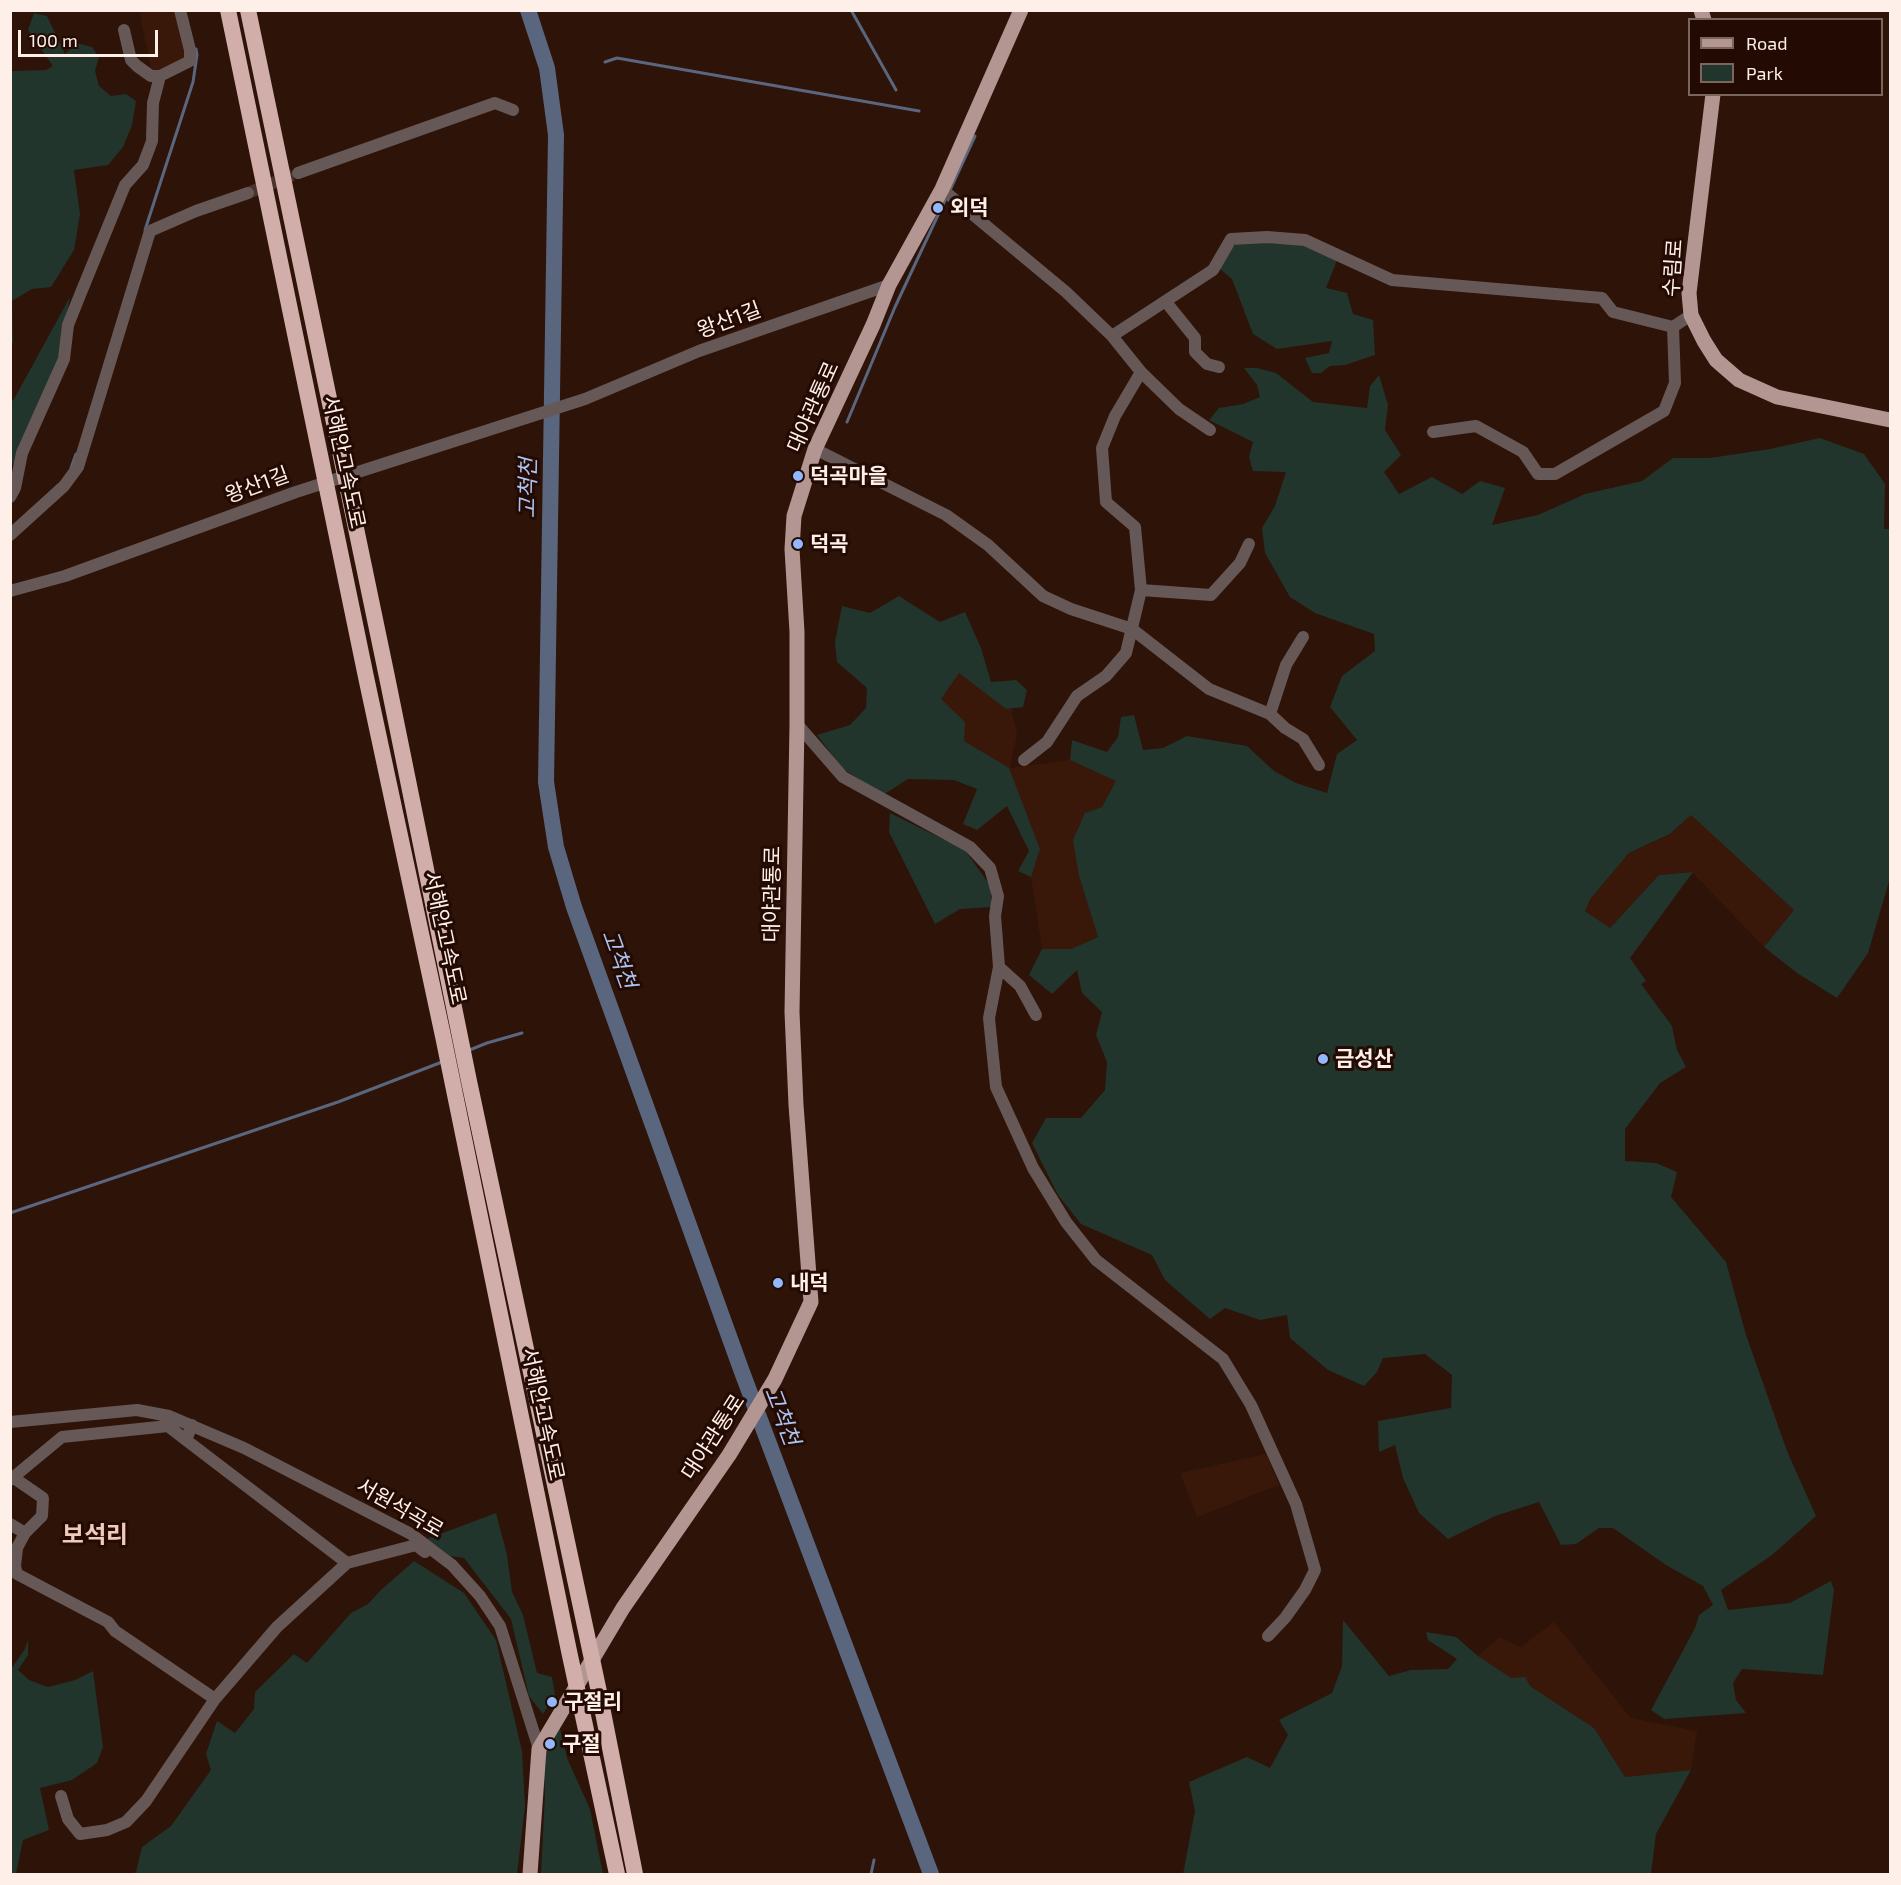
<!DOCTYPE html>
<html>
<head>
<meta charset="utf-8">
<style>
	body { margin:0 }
	#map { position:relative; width:1901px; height:1885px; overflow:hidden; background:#2e1308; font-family:"Exo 2",sans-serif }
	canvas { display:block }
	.frame { position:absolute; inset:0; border:12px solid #ffefe9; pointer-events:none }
	.legend { position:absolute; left:1688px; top:18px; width:195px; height:78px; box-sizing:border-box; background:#230a02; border:2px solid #7b665e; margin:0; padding:8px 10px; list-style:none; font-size:18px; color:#ffefe9 }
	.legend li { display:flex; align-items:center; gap:12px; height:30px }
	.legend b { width:30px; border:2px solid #7b665e }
	.scale { position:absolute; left:18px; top:30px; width:140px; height:27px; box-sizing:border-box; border:3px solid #ffefe9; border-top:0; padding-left:8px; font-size:18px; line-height:21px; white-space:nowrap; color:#ffefe9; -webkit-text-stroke:4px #230a02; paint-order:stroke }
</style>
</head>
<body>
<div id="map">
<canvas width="1901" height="1885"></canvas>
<div class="frame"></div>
<ul class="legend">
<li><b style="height:8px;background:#b39592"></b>Road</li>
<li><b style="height:16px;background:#21352c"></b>Park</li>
</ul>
<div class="scale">100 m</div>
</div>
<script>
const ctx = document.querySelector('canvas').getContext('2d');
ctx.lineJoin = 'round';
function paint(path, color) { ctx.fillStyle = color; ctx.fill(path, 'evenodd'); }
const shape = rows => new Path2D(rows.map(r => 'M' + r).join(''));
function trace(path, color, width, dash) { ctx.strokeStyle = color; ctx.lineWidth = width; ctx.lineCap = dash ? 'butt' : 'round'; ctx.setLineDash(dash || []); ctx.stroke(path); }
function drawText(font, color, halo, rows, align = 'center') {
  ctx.font = font + ' "Exo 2","Noto Sans KR",sans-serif'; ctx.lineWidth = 6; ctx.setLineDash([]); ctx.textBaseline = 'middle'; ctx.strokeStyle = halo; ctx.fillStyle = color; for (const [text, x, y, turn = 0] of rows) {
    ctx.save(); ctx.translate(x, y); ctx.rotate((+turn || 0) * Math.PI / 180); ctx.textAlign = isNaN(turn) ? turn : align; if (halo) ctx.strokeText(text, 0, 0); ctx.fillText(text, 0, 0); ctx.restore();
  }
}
paint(shape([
	[140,11,176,11,187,56,164,70,152,72,142,26],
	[959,672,1006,709,1011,708,1017,734,1010,768,1070,760,1117,781,1102,807,1079,876,1098,937,1071,949,1042,949,1031,877,1040,849,1009,769,964,741,940,699],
	[1691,815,1794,910,1764,947,1692,872,1659,875,1610,928,1585,911,1591,898,1629,853,1670,835],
	[1266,1454,1279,1485,1197,1517,1180,1473],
	[1554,1622,1631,1718,1697,1731,1691,1770,1625,1777,1594,1728,1530,1686,1511,1678,1478,1656,1499,1637,1521,1647]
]), '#39180a');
paint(shape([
	[34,13,47,16,65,54,76,43,92,47,99,57,95,71,99,86,111,96,126,94,136,101,132,125,123,147,108,165,74,170,80,214,74,250,51,287,32,289,12,301,13,343,10,342,11,71,46,70,53,66,28,30],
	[1239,242,1300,244,1337,260,1326,288,1347,293,1353,314,1373,320,1375,355,1345,365,1330,366,1321,373,1312,373,1305,358,1329,353,1332,341,1277,349,1253,334,1232,279,1219,268,1232,248],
	[70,297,59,356,17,464,11,463,10,391,13,401],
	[1244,368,1257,368,1276,373,1313,402,1367,408,1370,386,1379,375,1388,405,1385,430,1401,455,1384,472,1399,494,1432,477,1462,494,1480,481,1505,488,1492,525,1538,515,1585,494,1642,481,1673,458,1710,458,1770,449,1820,438,1864,454,1885,484,1884,529,1890,529,1890,878,1868,953,1837,998,1797,973,1764,947,1794,910,1691,815,1670,834,1629,853,1591,898,1585,911,1610,928,1659,875,1693,872,1630,958,1646,981,1641,984,1672,1026,1677,1050,1686,1067,1660,1083,1625,1129,1625,1161,1656,1163,1677,1172,1671,1197,1726,1262,1746,1335,1787,1451,1816,1516,1772,1555,1721,1590,1728,1610,1790,1603,1831,1581,1834,1590,1823,1675,1742,1669,1733,1683,1736,1700,1746,1713,1664,1719,1651,1710,1695,1628,1699,1615,1713,1605,1703,1586,1666,1565,1613,1528,1599,1528,1576,1544,1561,1545,1539,1502,1495,1516,1448,1539,1419,1513,1403,1478,1395,1445,1379,1452,1378,1421,1451,1408,1452,1375,1425,1354,1383,1358,1377,1372,1364,1386,1328,1370,1290,1338,1287,1315,1260,1320,1225,1308,1210,1319,1165,1280,1152,1255,1081,1224,1058,1195,1032,1143,1046,1118,1081,1118,1105,1090,1107,1062,1096,1035,1102,1012,1082,993,1077,970,1052,994,1029,975,1042,949,1071,949,1098,937,1079,876,1073,840,1085,813,1102,807,1116,781,1070,760,1072,740,1107,752,1118,737,1121,717,1134,715,1143,750,1163,748,1187,736,1247,746,1274,771,1296,783,1327,793,1337,754,1357,740,1330,707,1342,676,1375,651,1374,634,1315,613,1290,597,1265,553,1262,528,1275,506,1286,472,1253,471,1249,457,1253,442,1209,420,1219,408,1243,404,1260,397,1257,385],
	[899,596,940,622,965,612,981,648,991,682,1016,680,1027,690,1023,707,1006,709,959,673,941,699,965,722,964,741,1009,768,1040,849,1031,877,1018,871,1029,851,1007,806,977,830,963,824,977,789,954,780,908,779,883,795,842,768,817,735,850,725,866,708,867,688,837,662,835,642,842,606,870,613],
	[890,813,965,850,991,887,991,907,960,909,935,924,889,832],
	[496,1513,507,1555,512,1592,523,1615,537,1673,552,1677,555,1695,543,1714,529,1696,511,1619,464,1558,450,1556,427,1539],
	[414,1561,464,1593,496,1640,522,1751,525,1806,517,1874,133,1874,136,1872,142,1847,171,1826,211,1770,206,1754,217,1721,235,1733,254,1709,255,1692,294,1654,307,1663,351,1613,368,1604,381,1590],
	[1343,1620,1389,1676,1411,1670,1448,1669,1457,1659,1428,1640,1426,1632,1456,1637,1478,1656,1511,1678,1525,1677,1530,1686,1594,1728,1625,1777,1691,1770,1656,1834,1651,1874,1183,1874,1195,1811,1189,1782,1247,1757,1270,1768,1288,1735,1279,1720,1332,1693,1342,1666],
	[28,1640,28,1655,18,1670,29,1680,48,1687,75,1680,93,1671,103,1747,97,1763,72,1780,40,1788,49,1830,23,1840,16,1874,11,1874,11,1669,25,1649],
	[559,1724,567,1758,590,1809,603,1874,541,1874,545,1794,543,1754]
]), '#21352c');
trace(shape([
	[851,10,896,90],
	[605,62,617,58,919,111],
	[950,190,975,136],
	[145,230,193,82,197,55,196,49],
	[847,422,895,307,946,198],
	[71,468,76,454],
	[467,1051,487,1043,522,1033],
	[10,1213,338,1102,442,1062],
	[871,1874,874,1860]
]), '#59667e', 3);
trace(shape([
	[528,10,547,68,556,135,546,782,556,847,574,907,742,1372,931,1874]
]), '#59667e', 16);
trace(shape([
	[248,193,298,173]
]), '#4d342a', 12, [12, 6]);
trace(shape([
	[124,30,131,60,137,66,151,76,160,76,190,61,190,50,180,10],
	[298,173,495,103,513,110],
	[942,189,1066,292,1112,336,1213,270,1231,239,1267,237,1305,240,1392,280,1602,298,1613,312,1673,327,1691,315],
	[1166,302,1195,338,1195,352,1207,364,1219,367],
	[1112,336,1141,372,1179,409,1210,430],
	[1433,432,1476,426,1523,452,1538,474,1555,474,1664,411,1675,383,1673,327],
	[815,449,946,515,988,545,1043,596,1071,609,1132,629,1209,689,1270,714,1285,728,1303,739,1319,765],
	[10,497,15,488,22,453,64,359,68,325,80,295,125,185,143,165,152,141,153,103,160,76],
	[10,535,64,486,78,467,150,231,196,211,248,193],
	[1141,590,1211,595,1240,563,1249,544],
	[10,591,65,576,296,492,585,399,699,351,889,285],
	[1270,714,1286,665,1303,637],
	[797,724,843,777,970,847,990,868,998,896,995,916,999,967,989,1018,996,1087,1033,1168,1066,1222,1096,1260,1223,1359,1251,1405,1296,1504,1315,1570,1305,1590,1285,1618,1268,1636],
	[1024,760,1047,742,1077,696,1106,676,1126,653,1141,590,1135,527,1106,502,1102,448,1115,416,1141,372],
	[999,967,1020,986,1036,1015],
	[10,1422,137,1410,169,1416,244,1448,411,1534,452,1565,480,1596,500,1626,539,1749],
	[192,1425,186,1440,347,1563],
	[14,1478,43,1498,42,1516,25,1533],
	[10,1480,62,1437,168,1426,186,1440],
	[10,1524,25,1533,17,1548,15,1566,17,1574,108,1622,115,1631,215,1699],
	[61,1796,68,1819,80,1834,107,1830,126,1822,146,1801,215,1699,277,1627,347,1563,416,1545,425,1552]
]), '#665856', 12);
trace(shape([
	[1701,10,1704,20],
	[1713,94,1689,293,1691,315,1704,341,1716,360,1739,380,1777,397,1890,420],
	[530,1874,539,1749,623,1608,729,1455,775,1379,811,1302,796,1105,792,1012,797,724,797,632,792,549,794,516,815,449,873,325,889,285,942,189,1021,10]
]), '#b39592', 15);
trace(shape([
	[228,10,366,677,443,1036,569,1651,617,1874],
	[248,10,387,677,469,1081,599,1692,635,1874]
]), '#d1aea9', 16);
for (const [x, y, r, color] of [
	[938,208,6,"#91b8fd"],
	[798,476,6,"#91b8fd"],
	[798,544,6,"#91b8fd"],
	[1323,1059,6,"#91b8fd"],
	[778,1283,6,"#91b8fd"],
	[552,1702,6,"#91b8fd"],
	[550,1744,6,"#91b8fd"]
]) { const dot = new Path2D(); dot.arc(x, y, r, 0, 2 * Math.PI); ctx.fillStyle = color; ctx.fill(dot); trace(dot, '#230a02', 2); }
drawText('bold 21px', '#ffefe9', '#230a02', [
	["외덕",950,208],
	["덕곡마을",810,476],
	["덕곡",810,544],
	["금성산",1335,1059],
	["내덕",790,1283],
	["구절리",564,1702],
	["구절",562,1744]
], 'left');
drawText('21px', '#ffefe9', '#230a02', [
	["수림로",1673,268,-86],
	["왕산1길",729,320,-20],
	["대야관통로",813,407,-66],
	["서해안고속도로",344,462,78],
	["왕산1길",257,485,-20],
	["대야관통로",772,894,-89],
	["서해안고속도로",445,938,78],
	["서해안고속도로",543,1414,78],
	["대야관통로",713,1437,-57],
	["서원석곡로",400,1508,30]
]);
drawText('italic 22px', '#acc4f4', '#230a02', [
	["고척천",528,488,-89],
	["고척천",619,959,70],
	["고척천",782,1416,69]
]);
drawText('bold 24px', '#efc9ba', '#230a02', [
	["보석리",95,1535]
]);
</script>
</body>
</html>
